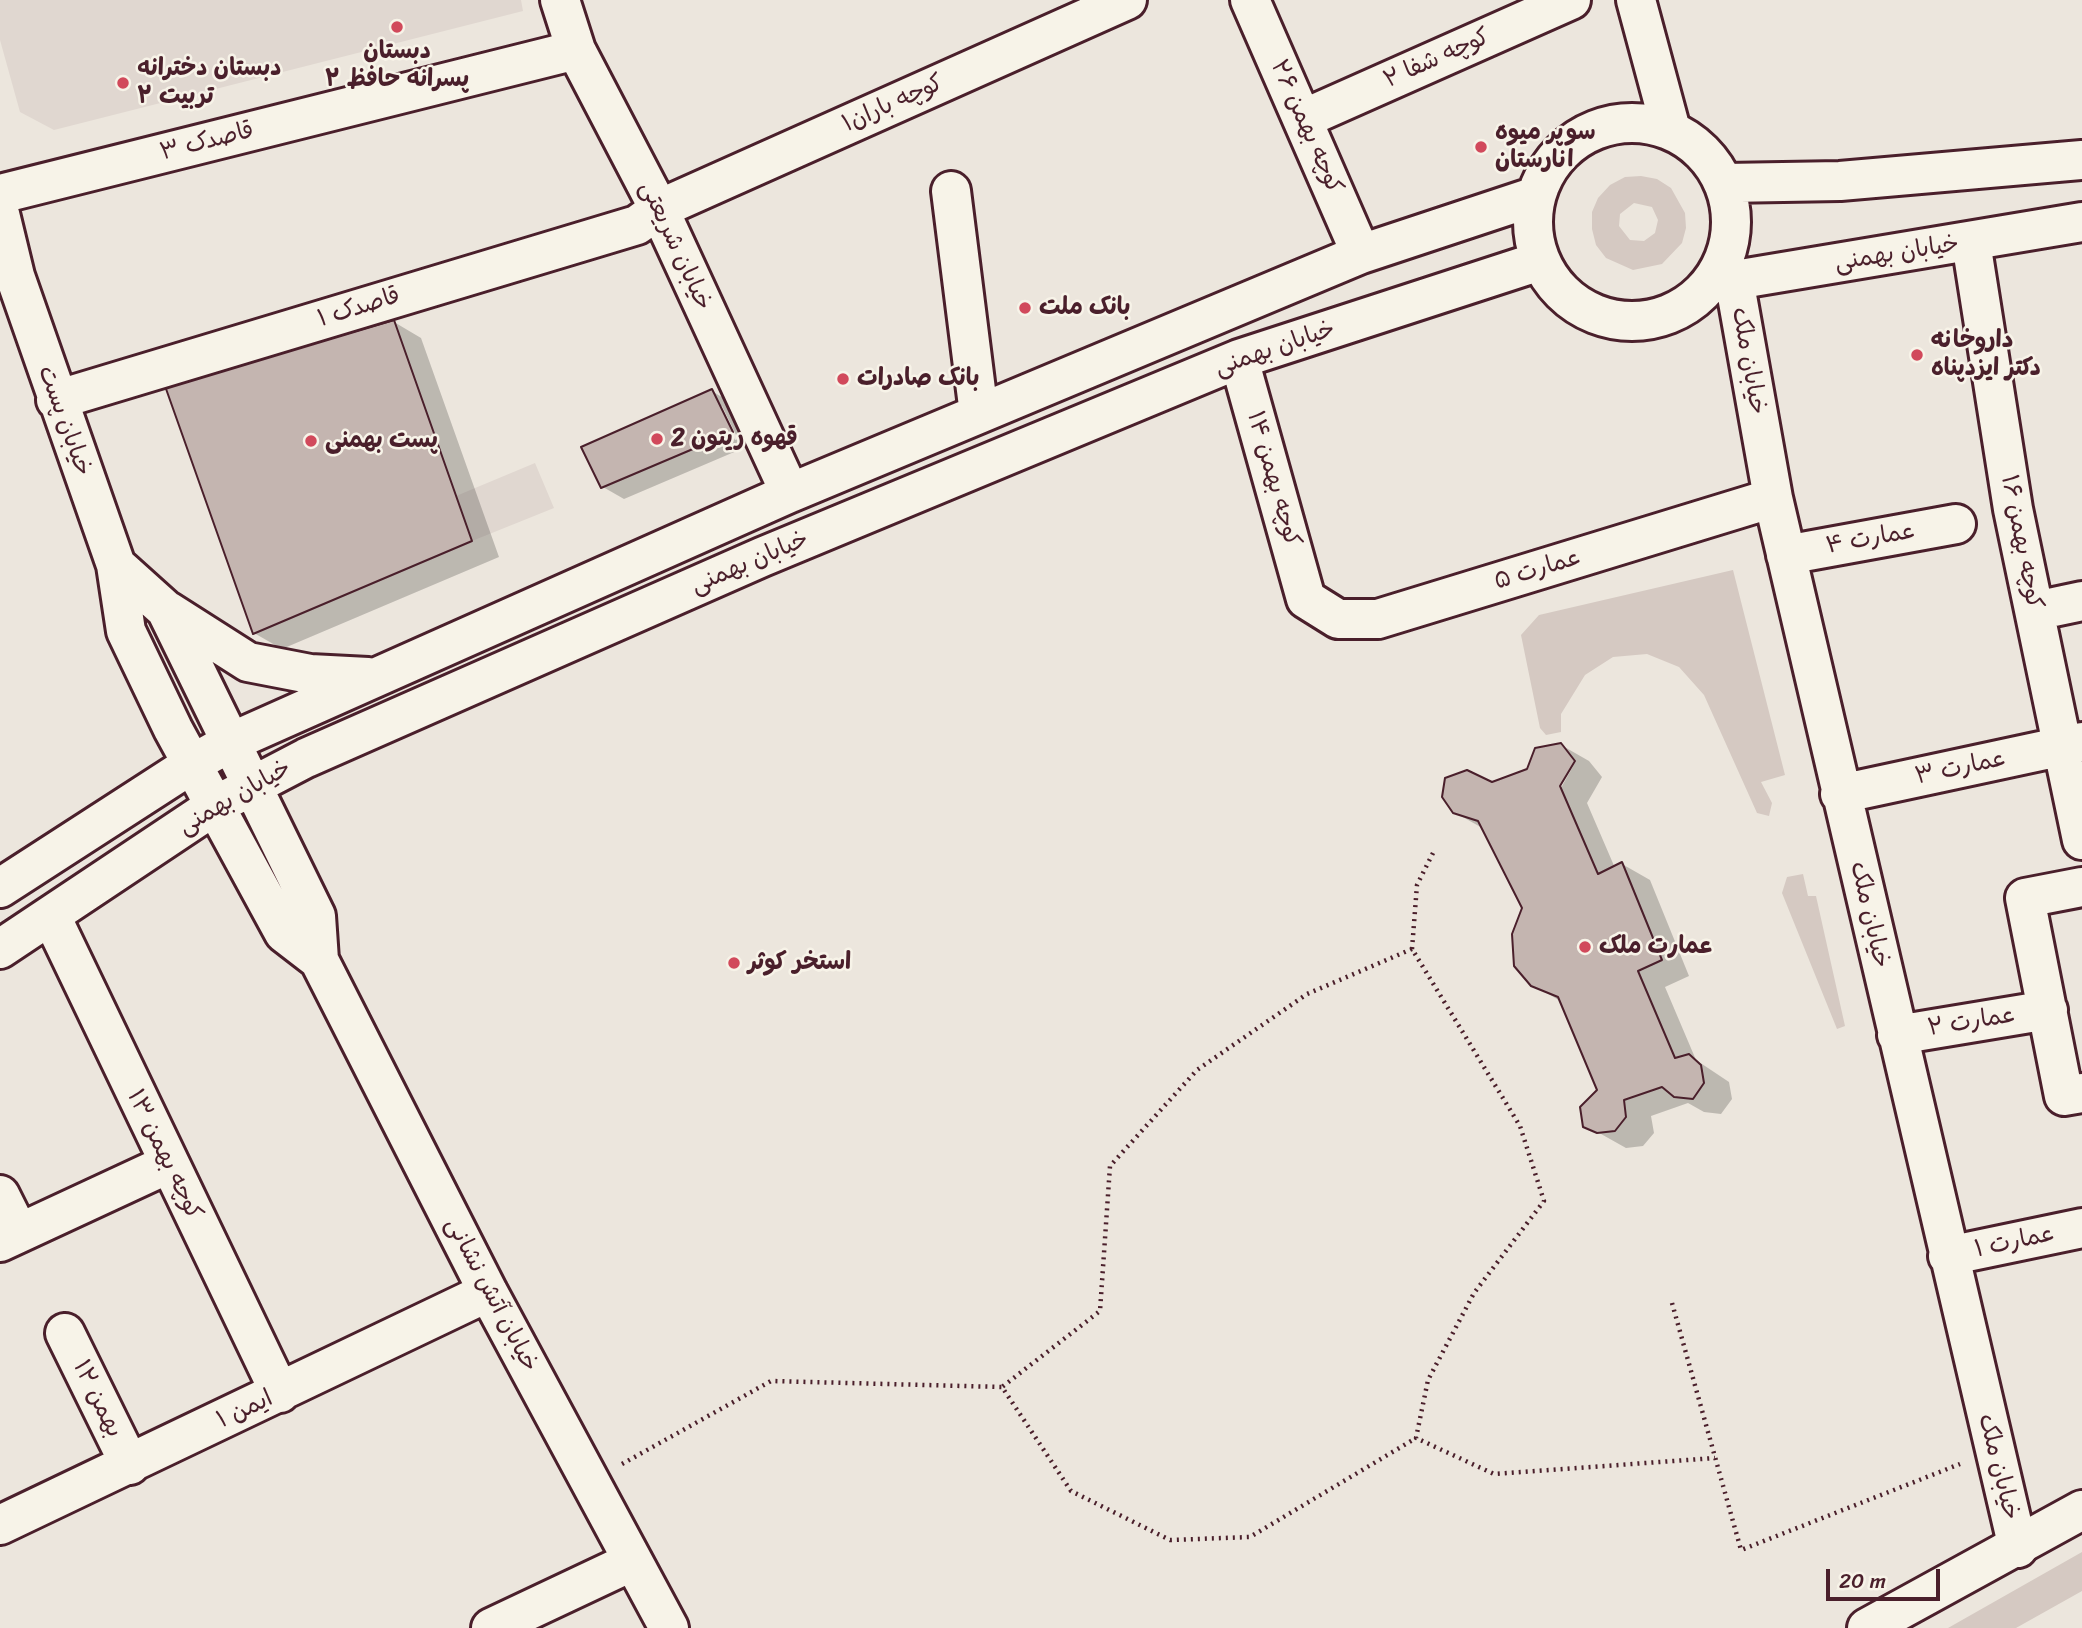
<!DOCTYPE html>
<html>
<head>
<meta charset="utf-8">
<style>
	body { margin:0 }
	#map { position:relative; width:2082px; height:1628px; overflow:hidden; background:#ece6dd; font-family:Sriracha,sans-serif }
	canvas { display:block }
	.scale { position:absolute; left:1826px; top:1569px; width:114px; height:32px; box-sizing:border-box; border:4px solid #4a1f2b; border-top:0; padding-left:9px; font-size:21px; line-height:24px; white-space:nowrap; color:#4a1f2b; -webkit-text-stroke:5px #f7f3e8; paint-order:stroke }
</style>
</head>
<body>
<div id="map">
<canvas width="2082" height="1628"></canvas>
<div class="scale">20 m</div>
</div>
<script>
const ctx = document.querySelector('canvas').getContext('2d');
ctx.lineJoin = 'round';
function paint(path, color) { ctx.fillStyle = color; ctx.fill(path, 'evenodd'); }
const shape = rows => new Path2D(rows.map(r => 'M' + r).join(''));
function trace(path, color, width, dash) { ctx.strokeStyle = color; ctx.lineWidth = width; ctx.lineCap = dash ? 'butt' : 'round'; ctx.setLineDash(dash || []); ctx.stroke(path); }
function drawText(font, color, halo, rows, align = 'center') {
  ctx.font = font + ' Sriracha,"Playpen Sans Arabic",sans-serif'; ctx.lineWidth = 5; ctx.setLineDash([]); ctx.textBaseline = 'middle'; ctx.strokeStyle = halo; ctx.fillStyle = color; for (const [text, x, y, turn = 0] of rows) {
    ctx.save(); ctx.translate(x, y); ctx.rotate((+turn || 0) * Math.PI / 180); ctx.textAlign = isNaN(turn) ? turn : align; if (halo) ctx.strokeText(text, 0, 0); ctx.fillText(text, 0, 0); ctx.restore();
  }
}
paint(shape([
	[0,0,521,0,523,11,54,130,20,112,0,40],
	[535,463,554,508,472,541,456,496]
]), '#e0d7d0');
paint(shape([
	[1641,176,1657,179,1671,188,1685,213,1686,228,1682,243,1662,264,1633,270,1606,258,1596,245,1592,229,1592,212,1598,198,1610,185,1625,177],
	[1634,203,1652,207,1658,220,1655,233,1644,241,1630,240,1619,226,1620,214],
	[1733,570,1785,775,1761,782,1772,803,1769,816,1757,813,1704,695,1679,667,1647,654,1613,657,1585,675,1561,714,1561,732,1546,735,1540,728,1521,635,1539,615],
	[1803,874,1808,896,1816,896,1845,1026,1837,1029,1782,893,1787,877],
	[2082,1552,2082,1591,2016,1628,1948,1628]
]), '#d5c9c2');
paint(shape([
	[394,322,421,338,499,557,282,649,254,633],
	[712,391,733,404,753,444,624,499,603,487],
	[718,406,722,406,738,439,735,440],
	[1561,745,1589,761,1602,777,1587,803,1615,868,1622,864,1650,880,1689,976,1665,987,1696,1060,1729,1082,1732,1099,1721,1114,1704,1112,1688,1103,1651,1116,1654,1133,1643,1146,1626,1148,1585,1125,1599,1090,1562,1002,1533,985,1524,908,1484,829,1454,812,1492,784,1528,771],
	[1572,761,1576,761,1557,795,1554,793]
]), '#0003');
const building = shape([
	[394,320,472,541,253,634,165,386,394,320],
	[712,389,733,432,601,488,581,447,712,389],
	[1561,743,1575,761,1560,786,1598,874,1622,862,1662,960,1638,971,1675,1058,1689,1054,1701,1065,1704,1083,1693,1099,1674,1097,1662,1087,1624,1100,1626,1117,1615,1131,1597,1133,1583,1127,1580,1107,1597,1090,1558,997,1531,986,1514,966,1512,934,1522,908,1478,821,1453,813,1442,797,1445,778,1467,770,1492,782,1527,769,1535,748,1561,743]
]);
paint(building, '#c4b5b0');
trace(building, '#4a1f2b', 2);
const minor = shape([
	[560,0,576,50,659,209,790,493],
	[1250,0,1361,254],
	[1636,0,1671,130],
	[1303,119,1571,0],
	'1533 222a99 99 0 1 1 198 0a99 99 0 1 1-198 0Z',
	[1726,183,1840,181,2082,160],
	[951,191,979,414],
	[0,194,576,50],
	[0,214,15,276,116,565,126,631,173,729,284,933,319,960],
	[1971,242,2013,509,2082,840],
	[1734,279,1773,498,2018,1548],
	[1711,284,2082,222],
	[1239,359,1306,599,1338,619,1378,619,1773,498],
	[56,400,637,225,659,209,1127,0],
	[1786,555,1956,524],
	[116,565,166,610,316,916,319,960,488,1292,669,1628],
	[168,611,248,662,310,674,368,677],
	[2035,611,2082,601],
	[1840,794,2082,742],
	[2082,887,2025,898,2064,1096,2082,1093],
	[0,888,192,764,231,742,790,493,979,414,1361,254,1536,196],
	[51,916,280,1393],
	[0,949,216,805,306,758,762,557,1239,359,1540,261],
	[1897,1035,2048,1010],
	[0,1195,19,1233],
	[0,1242,168,1164],
	[1948,1256,2082,1228],
	[65,1333,130,1465],
	[0,1525,488,1292],
	[491,1628,633,1561]
]);
const major = shape([
	[1867,1628,2082,1510]
]);
trace(minor, '#4a1f2b', 44);
trace(major, '#4a1f2b', 44);
trace(shape([
	[1433,853,1417,885,1412,949,1520,1126,1544,1201,1474,1293,1428,1380,1416,1438,1494,1474,1715,1458],
	[1412,949,1307,994,1197,1070,1110,1166,1100,1311,1002,1387,1071,1491,1170,1540,1250,1537,1416,1438],
	[1672,1303,1741,1550,1960,1464],
	[622,1464,771,1381,1002,1387]
]), '#4a1f2b', 4.5, [2, 5]);
trace(minor, '#f7f3e8', 38);
trace(major, '#f7f3e8', 38);
for (const [x, y, r, color] of [
	[397,27,7,"#d1495b"],
	[123,83,7,"#d1495b"],
	[1481,147,7,"#d1495b"],
	[1025,308,7,"#d1495b"],
	[1917,355,7,"#d1495b"],
	[843,379,7,"#d1495b"],
	[657,439,7,"#d1495b"],
	[311,441,7,"#d1495b"],
	[1585,947,7,"#d1495b"],
	[734,963,7,"#d1495b"]
]) { const dot = new Path2D(); dot.arc(x, y, r, 0, 2 * Math.PI); ctx.fillStyle = color; ctx.fill(dot); trace(dot, '#f7f3e8', 2.5); }
drawText('bold 24px', '#4a1f2b', '#f7f3e8', [
	["دبستان",397,52,"center"],
	["پسرانه حافظ ۲",397,80,"center"],
	["دبستان دخترانه",137,69],
	["تربیت ۲",137,97],
	["سوپر میوه",1495,133],
	["انارستان",1495,161],
	["بانک ملت",1039,308],
	["داروخانه",1931,341],
	["دکتر ایزدپناه",1931,369],
	["بانک صادرات",857,379],
	["قهوه ریتون 2",671,439],
	["پست بهمنی",325,441],
	["عمارت ملک",1599,947],
	["استخر کوثر",748,963]
], 'left');
drawText('24px', '#4a1f2b', '#f7f3e8', [
	["کوچه شفا ۲",1437,59,-24],
	["کوچه باران۱",893,104,-24],
	["کوچه بهمن ۲۶",1306,127,66],
	["قاصدک ۳",207,142,-14],
	["خیابان شریعتی",675,246,65],
	["خیابان بهمنی",1897,254,-9],
	["قاصدک ۱",359,308,-17],
	["خیابان بهمنی",1275,349,-19],
	["خیابان ملک",1748,361,80],
	["خیابان پست",64,421,70],
	["کوچه بهمن ۱۴",1273,479,74],
	["عمارت ۴",1871,539,-10],
	["کوچه بهمن ۱۶",2021,542,79],
	["خیابان بهمنی",750,563,-23],
	["عمارت ۵",1538,570,-17],
	["عمارت ۳",1961,768,-12],
	["خیابان بهمنی",235,798,-30],
	["خیابان ملک",1869,915,77],
	["عمارت ۲",1972,1022,-9],
	["کوچه بهمن ۱۳",164,1155,64],
	["عمارت ۱",2015,1242,-12],
	["خیابان آتش نشانی",491,1295,62],
	["بهمن ۱۲",97,1399,64],
	["ایمن ۱",245,1410,-25],
	["خیابان ملک",1998,1467,76]
]);
</script>
</body>
</html>
